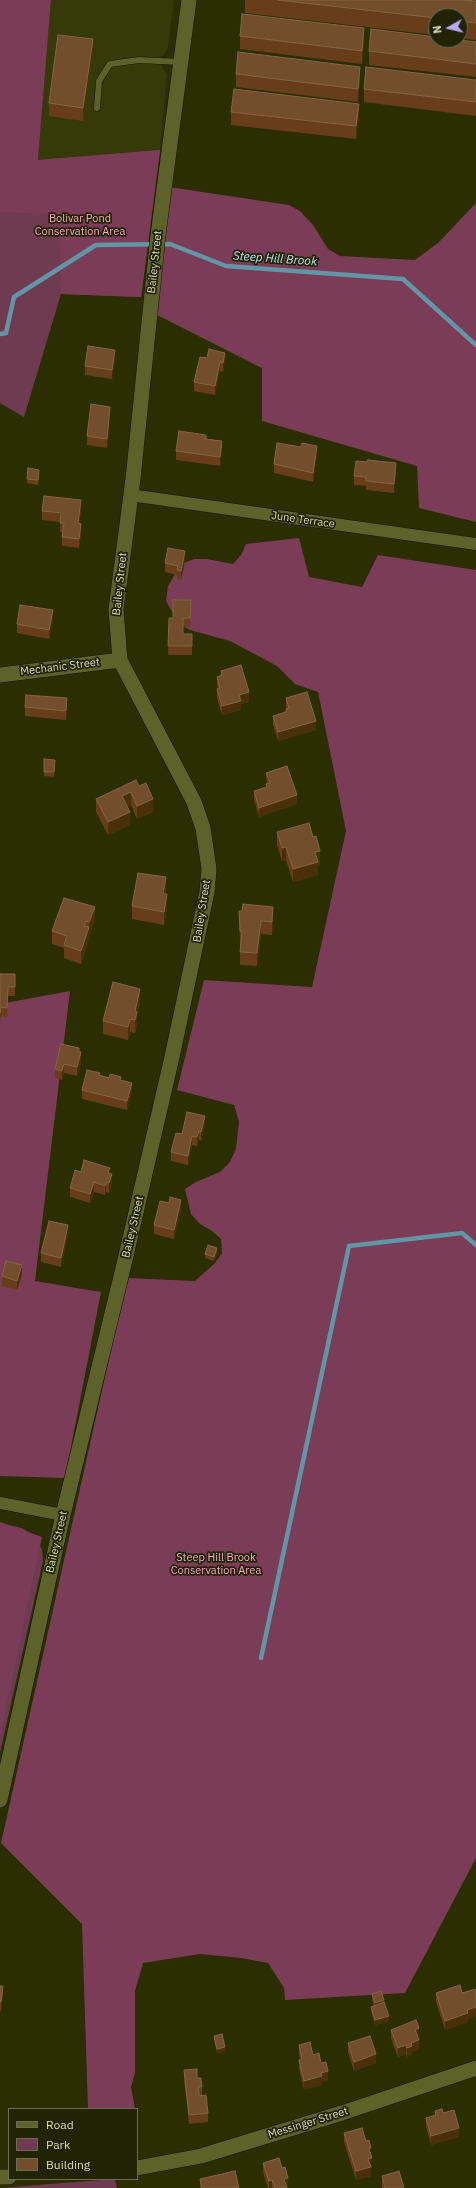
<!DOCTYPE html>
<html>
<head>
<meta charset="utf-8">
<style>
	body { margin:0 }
	#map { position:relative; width:476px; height:2188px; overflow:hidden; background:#2a2e01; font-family:"IBM Plex Sans",sans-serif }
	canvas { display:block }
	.legend { position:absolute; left:8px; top:2108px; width:130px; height:72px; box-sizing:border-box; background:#212305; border:1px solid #6b6d50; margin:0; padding:5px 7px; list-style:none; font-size:12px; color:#d9ddc0 }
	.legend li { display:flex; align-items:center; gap:8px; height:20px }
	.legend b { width:20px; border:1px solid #6b6d50 }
	.north { position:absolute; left:428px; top:8px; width:40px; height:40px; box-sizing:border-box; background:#212305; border:1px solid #6b6d50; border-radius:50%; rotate:262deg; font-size:11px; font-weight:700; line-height:16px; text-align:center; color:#d9ddc0 }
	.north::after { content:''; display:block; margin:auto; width:14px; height:18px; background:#bbaaf6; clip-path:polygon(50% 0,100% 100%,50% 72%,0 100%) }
</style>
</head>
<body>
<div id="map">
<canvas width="476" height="2188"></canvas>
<ul class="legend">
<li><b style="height:5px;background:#5d622a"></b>Road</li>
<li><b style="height:11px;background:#6e3b50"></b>Park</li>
<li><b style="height:11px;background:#734e2c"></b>Building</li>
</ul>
<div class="north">N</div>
</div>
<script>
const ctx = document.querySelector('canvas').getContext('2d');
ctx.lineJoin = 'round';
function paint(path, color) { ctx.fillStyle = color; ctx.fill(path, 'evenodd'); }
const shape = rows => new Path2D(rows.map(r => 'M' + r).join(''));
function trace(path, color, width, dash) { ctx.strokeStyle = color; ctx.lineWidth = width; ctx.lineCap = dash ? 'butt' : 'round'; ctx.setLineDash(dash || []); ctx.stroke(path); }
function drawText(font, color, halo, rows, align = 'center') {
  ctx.font = font + ' "IBM Plex Sans",sans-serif'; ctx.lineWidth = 3.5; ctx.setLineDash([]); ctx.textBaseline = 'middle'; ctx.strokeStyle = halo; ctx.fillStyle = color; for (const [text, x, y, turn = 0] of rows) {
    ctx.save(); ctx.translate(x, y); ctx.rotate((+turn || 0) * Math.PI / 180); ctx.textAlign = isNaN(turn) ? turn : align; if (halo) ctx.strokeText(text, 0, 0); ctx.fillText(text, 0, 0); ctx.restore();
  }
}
paint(shape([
	[51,0,174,0,168,48,159,60,167,75,160,150,38,160]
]), '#363a08');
paint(shape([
	[160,150,141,297,61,294,24,417,0,403,0,163],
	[0,1523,22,1528,32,1534,42,1549,43,1561,0,1753],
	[115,2179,117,2188,2,2188,12,2187]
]), '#6e3b50');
paint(shape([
	[0,0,51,0,38,160,160,150,141,297,61,294,59,215,0,212],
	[169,187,289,205,300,211,313,225,328,249,340,256,415,260,439,242,476,203,476,522,419,508,417,466,262,421,262,368,153,313],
	[299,538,309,577,362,587,378,555,476,570,476,1858,405,1993,285,2000,284,1988,268,1963,241,1958,200,1954,143,1963,135,1991,135,2073,131,2087,135,2109,88,2109,82,1924,1,1843,127,1278,195,1281,215,1263,222,1253,221,1239,212,1231,200,1224,191,1214,185,1189,196,1182,220,1172,230,1162,236,1149,239,1122,234,1105,177,1090,204,980,312,987,346,831,318,692,295,684,277,666,230,641,190,630,179,624,166,601,168,586,181,564,194,559,207,559,233,564,241,555,246,544],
	[70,991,35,1281,101,1292,65,1478,0,1476,0,1004],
	[0,1522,42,1537,0,1736]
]), '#7a3c57');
trace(shape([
	[0,334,6,333,14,297,96,245,170,244,226,266,403,279,476,345],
	[261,1658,349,1246,462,1233,476,1245]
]), '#6296a7', 4.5);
const service = shape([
	[97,108,99,81,110,64,139,60,180,62]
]);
const minor = shape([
	[130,495,476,544],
	[0,1503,63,1515]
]);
const tertiary = shape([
	[0,675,120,660],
	[0,1800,63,1515,125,1260,172,1057,207,892,209,869,203,828,194,802,120,660,116,609,133,479,158,235,189,0],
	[137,2168,201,2156,342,2113,476,2068],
	[0,2177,9,2177]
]);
trace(service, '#131500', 7);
trace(minor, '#131500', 13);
trace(tertiary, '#131500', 16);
trace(service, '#5d622a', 6);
trace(minor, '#5d622a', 12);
trace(tertiary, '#5d622a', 15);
paint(shape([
	[245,0,463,0,476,1,476,40,460,38,460,16,436,16,436,35,245,13],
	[240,36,364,42,362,64,240,49],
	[476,42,476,77,369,65,369,51],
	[93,52,83,121,49,116,49,103],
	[236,74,360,80,358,102,236,87],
	[476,80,476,116,364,102,364,89],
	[231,112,359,117,356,139,231,125],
	[200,357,225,362,223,372,220,371,215,395,194,391,194,382],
	[115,359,112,379,85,375,85,366],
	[110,416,107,448,87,445,87,436],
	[206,439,222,450,220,466,176,460,176,451],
	[301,447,317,455,313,482,274,473,274,464],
	[396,472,394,493,366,490,366,486,354,485,354,476],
	[39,474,38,485,27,483,27,479],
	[81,509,79,524,81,533,79,548,62,546,62,532,60,532,60,522,42,520,42,511],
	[185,560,181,580,177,579,177,575,165,572,165,563],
	[191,600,190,627,183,627,183,634,192,634,192,655,168,655,169,618,173,618],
	[53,620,49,639,17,633,17,624],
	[221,671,249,702,241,704,241,710,222,715,217,698,217,689,218,689,217,686,217,677,221,676],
	[286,698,316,730,278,741,273,725,273,716,286,712],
	[25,707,67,707,66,720,25,716],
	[55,765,54,777,44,776,44,772],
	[266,773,297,804,259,817,254,800,254,791,266,787,266,784,267,784],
	[139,786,153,812,137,819,131,805,127,807,130,825,108,835,96,812,96,799],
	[277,832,320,864,318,865,318,875,293,882,286,860,282,861,277,845],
	[166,891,165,894,167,907,164,925,132,919,132,906],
	[64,898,95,920,89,935,89,940,81,964,64,958,64,948,52,944,52,931],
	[239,911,273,920,272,935,261,934,257,966,240,965,240,944],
	[0,974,15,984,15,996,8,996,7,1017,1,1016,0,1022],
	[140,1002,137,1016,137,1025,135,1033,130,1032,128,1040,103,1034,103,1021],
	[79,1052,81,1062,77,1076,64,1073,62,1080,55,1078,55,1069],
	[100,1076,121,1080,132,1092,127,1110,82,1099,82,1090],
	[205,1125,201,1141,199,1140,197,1146,192,1145,188,1165,171,1161,171,1152,182,1134],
	[81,1172,110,1173,112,1183,109,1193,106,1192,105,1195,94,1192,90,1203,70,1197,70,1188],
	[169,1203,181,1209,174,1239,154,1234,154,1225],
	[68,1234,61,1267,41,1262,41,1253],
	[217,1253,214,1261,205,1258,205,1254],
	[22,1274,17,1290,2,1286,2,1276],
	[0,1986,3,1995,1,2011,0,2011],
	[476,1989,476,2016,468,2019,468,2022,445,2030,436,2002,436,1993,462,1993],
	[372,1994,384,2002,389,2021,375,2025,371,2011,371,2007,374,2006,372,1999],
	[391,2030,419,2037,418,2038,419,2049,412,2052,412,2055,407,2057,406,2054,398,2057,391,2039],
	[214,2036,225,2052,217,2053,214,2040],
	[348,2043,376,2063,354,2071,348,2052],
	[299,2045,313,2055,321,2063,328,2080,322,2081,322,2085,304,2090,299,2069,299,2060,300,2059,299,2054],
	[184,2070,197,2078,202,2087,202,2096,208,2113,208,2122,189,2124,184,2079],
	[435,2111,443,2113,459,2137,431,2145,426,2127,426,2118,435,2115],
	[344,2133,372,2167,371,2167,371,2176,356,2180,344,2142],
	[263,2163,288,2187,287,2187,287,2188,268,2188,263,2172],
	[382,2176,404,2188,382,2188],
	[200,2179,239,2188,200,2188]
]), '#673d1a');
paint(shape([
	[364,28,364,42,362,64,362,51],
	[93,39,93,52,83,121,83,108],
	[360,67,360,80,358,102,358,89],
	[359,104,359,117,356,139,356,126],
	[115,350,115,359,112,379,112,370],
	[225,353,225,362,223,372,223,363],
	[220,362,220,371,215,395,215,386],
	[110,407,110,416,107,448,107,439],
	[222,441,222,450,220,466,220,457],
	[317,446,317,455,313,482,313,473],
	[396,463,396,472,394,493,394,484],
	[81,500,81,509,78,532,78,523],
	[81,524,81,533,79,548,79,539],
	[185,551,185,560,181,580,181,571],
	[53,610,53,620,49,639,49,630],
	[249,692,249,702,241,704,241,710,222,715,222,706,239,695],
	[67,698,67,707,66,720,66,711],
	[316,721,316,730,278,741,278,732],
	[131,792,131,805,122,809,122,796],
	[297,795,297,804,259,817,259,808],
	[153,799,153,812,137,819,137,806],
	[130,812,130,825,108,835,108,822],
	[286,847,286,860,282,861,282,848],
	[320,851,320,864,318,865,318,875,293,882,293,869,315,852],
	[166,877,166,891,163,907,163,894],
	[167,894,167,907,164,925,164,912],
	[95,907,95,920,89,935,89,922],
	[273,907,273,920,272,935,272,922],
	[261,921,261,934,257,966,257,953],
	[89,927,89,940,81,964,81,951],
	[140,989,140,1002,137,1016,137,1025,135,1033,135,1011],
	[130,1019,130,1032,128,1040,128,1027],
	[81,1052,81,1062,77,1076,77,1067],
	[64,1064,64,1073,62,1080,62,1071],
	[132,1083,132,1092,127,1110,127,1101],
	[205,1116,205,1125,201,1141,201,1132],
	[199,1131,199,1140,197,1146,197,1137],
	[192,1136,192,1145,188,1165,188,1156],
	[112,1174,112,1183,109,1193,109,1183],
	[94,1182,94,1192,90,1203,90,1194],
	[106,1183,106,1192,105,1195,105,1186],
	[181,1200,181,1209,174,1239,174,1230],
	[68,1225,68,1234,61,1267,61,1258],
	[217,1248,217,1253,214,1261,214,1257],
	[22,1265,22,1274,17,1290,17,1281],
	[3,1986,3,1995,1,2011,1,2002],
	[384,2000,384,2005,375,2008,375,2003],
	[476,2007,476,2016,468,2019,468,2022,445,2030,445,2021,467,2010],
	[389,2016,389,2021,375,2025,375,2020],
	[419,2028,419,2037,415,2039,415,2030],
	[419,2040,419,2049,412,2052,412,2055,407,2057,407,2048,411,2043],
	[406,2045,406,2054,398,2057,398,2048],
	[225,2047,225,2052,217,2053,217,2049],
	[376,2054,376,2063,354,2071,354,2062],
	[328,2071,328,2080,322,2081,322,2085,304,2090,304,2081,321,2073],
	[459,2128,459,2137,431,2145,431,2136],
	[372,2158,371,2176,356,2180,356,2171,368,2159],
	[288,2178,288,2187,284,2188,284,2179],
	[272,2180,272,2188,269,2188,269,2181]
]), '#493009');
const building = shape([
	[278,0,463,0,476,1,476,23,460,21,460,16,436,16,436,18,278,0],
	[242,14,364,28,362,51,240,36,242,14],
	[371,29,436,37,436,40,460,40,476,42,476,64,369,51,371,29],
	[58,35,93,39,83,108,49,103,58,35],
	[238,52,360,67,358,89,236,74,238,52],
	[366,67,476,80,476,102,364,89,366,67],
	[234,89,359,104,356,126,231,112,234,89],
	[88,346,115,350,112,370,85,366,88,346],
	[209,349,225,353,223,363,220,362,215,386,194,382,200,357,207,358,209,349],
	[91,404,110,407,107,439,87,436,91,404],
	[179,431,206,435,206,439,222,441,220,457,176,451,179,431],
	[277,443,301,447,302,443,317,446,313,473,274,464,277,443],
	[368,460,396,463,394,484,366,481,366,477,354,476,356,461,367,462,368,460],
	[28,468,39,470,38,480,27,479,28,468],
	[44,496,81,500,78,523,81,524,79,539,62,537,64,523,60,523,61,513,42,511,44,496],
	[168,548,185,551,181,571,177,570,178,566,165,563,168,548],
	[173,600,191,600,190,618,183,618,183,634,192,634,192,646,168,646,169,618,173,618,173,600],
	[20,605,53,610,49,630,17,624,20,605],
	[241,665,249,692,239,695,241,701,222,706,217,689,220,688,217,677,222,675,221,671,241,665],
	[307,692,316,721,278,732,273,716,286,712,286,709,289,708,286,698,307,692],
	[26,695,67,698,66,711,25,707,26,695],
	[44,759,55,760,54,772,44,772,44,759],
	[287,766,297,795,259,808,254,791,267,787,266,784,270,783,266,773,287,766],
	[136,780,139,786,146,783,153,799,137,806,131,792,122,796,130,812,108,822,96,799,136,780],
	[309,823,313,837,316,836,320,851,315,852,318,862,293,869,286,847,282,848,277,832,309,823],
	[138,873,166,877,163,894,167,894,164,912,132,906,138,873],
	[64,898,95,907,89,922,86,921,84,926,89,927,81,951,64,945,67,936,52,931,64,898],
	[243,904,273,907,272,922,261,921,257,953,240,952,242,931,240,931,239,911,242,911,243,904],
	[0,974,15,974,15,987,8,987,7,1008,1,1007,0,1013,0,974],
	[113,982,140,989,135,1011,137,1012,135,1020,130,1019,128,1027,103,1021,113,982],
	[61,1044,79,1048,79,1052,81,1052,77,1067,64,1064,62,1071,55,1069,61,1044],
	[87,1070,100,1073,99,1075,109,1078,110,1074,121,1077,120,1080,132,1083,127,1101,82,1090,87,1070],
	[187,1112,205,1116,201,1132,199,1131,197,1137,192,1136,188,1156,171,1152,176,1133,182,1134,187,1112],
	[84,1160,110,1168,108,1173,112,1174,109,1183,106,1183,105,1186,94,1182,90,1194,70,1188,75,1170,81,1172,84,1160],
	[170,1197,181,1200,174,1230,154,1225,160,1201,169,1203,170,1197],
	[49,1221,68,1225,61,1258,41,1253,49,1221],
	[208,1245,217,1248,214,1257,205,1254,208,1245],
	[6,1261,22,1265,17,1281,2,1276,6,1261],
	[460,1985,462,1993,476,1989,476,2007,467,2010,468,2013,445,2021,436,1993,460,1985],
	[0,1986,3,1986,1,2002,0,2002,0,1986],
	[381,1991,384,2000,375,2003,372,1994,381,1991],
	[384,2002,389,2016,375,2020,371,2007,384,2002],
	[416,2020,419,2028,415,2030,419,2040,411,2043,412,2046,407,2048,406,2045,398,2048,391,2030,416,2020],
	[222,2034,225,2047,217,2049,214,2036,222,2034],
	[370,2036,376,2054,354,2062,348,2043,370,2036],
	[310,2042,313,2055,319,2053,321,2063,326,2062,328,2071,321,2073,322,2076,304,2081,299,2060,302,2059,299,2045,310,2042],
	[197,2069,197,2078,201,2078,202,2087,198,2087,199,2096,206,2095,208,2113,189,2115,184,2070,197,2069],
	[442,2109,443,2113,454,2110,459,2128,431,2136,426,2118,436,2115,435,2111,442,2109],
	[362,2128,366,2141,369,2140,371,2148,369,2149,372,2158,368,2159,371,2167,356,2171,344,2133,362,2128],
	[279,2158,282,2168,285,2167,288,2178,284,2179,287,2188,275,2188,272,2180,269,2181,263,2163,279,2158],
	[235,2171,239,2188,202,2188,200,2179,235,2171],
	[399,2171,404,2188,385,2188,382,2176,399,2171]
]);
paint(building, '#734e2c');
trace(building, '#836543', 1);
drawText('11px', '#f8abc9', '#212305', [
	["Bolivar Pond",80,219],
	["Conservation Area",80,232],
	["Steep Hill Brook",216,1558],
	["Conservation Area",216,1571]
]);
drawText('11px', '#d9ddc0', '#212305', [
	["Bailey Street",155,262,-84],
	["June Terrace",303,520,8],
	["Bailey Street",120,584,-84],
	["Mechanic Street",60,667,-7],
	["Bailey Street",202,911,-81],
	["Bailey Street",133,1227,-77],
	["Bailey Street",57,1542,-77],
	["Messinger Street",308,2123,-17]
]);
drawText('italic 12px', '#c0e4fa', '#212305', [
	["Steep Hill Brook",275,259,4]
]);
</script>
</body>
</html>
